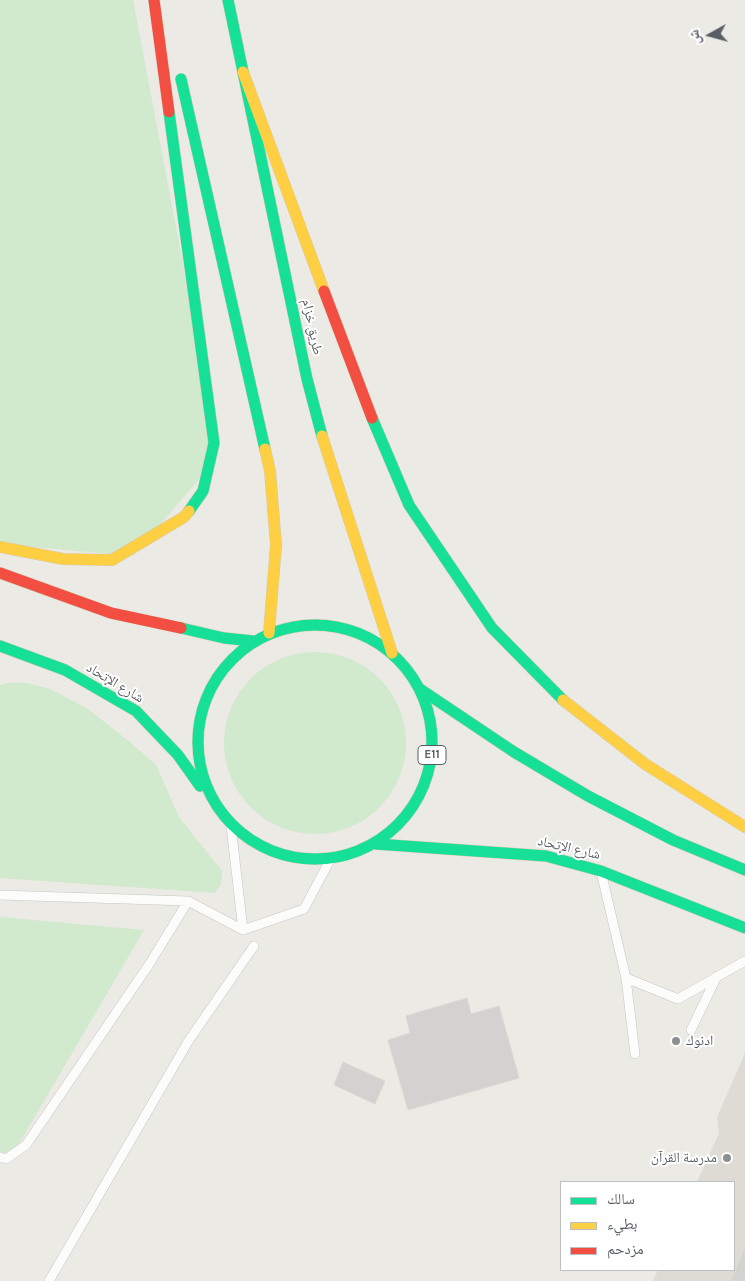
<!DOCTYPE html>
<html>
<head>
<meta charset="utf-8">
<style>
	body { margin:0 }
	#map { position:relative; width:745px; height:1281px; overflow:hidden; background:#ebeae4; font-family:Karla,"Noto Naskh Arabic",sans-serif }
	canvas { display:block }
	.legend { position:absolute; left:560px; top:1181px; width:175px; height:90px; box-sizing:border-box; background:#fff; border:1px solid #bdbfc1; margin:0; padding:6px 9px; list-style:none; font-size:15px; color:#595e64 }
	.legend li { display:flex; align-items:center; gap:10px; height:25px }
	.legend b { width:25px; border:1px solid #bdbfc1 }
	.north { position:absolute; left:685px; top:10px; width:50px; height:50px; -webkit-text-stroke:4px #fff; paint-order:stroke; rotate:263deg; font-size:14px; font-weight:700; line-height:20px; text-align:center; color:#595e64 }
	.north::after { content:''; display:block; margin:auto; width:18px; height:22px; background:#595e64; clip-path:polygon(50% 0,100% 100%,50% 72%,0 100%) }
</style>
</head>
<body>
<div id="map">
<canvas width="745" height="1281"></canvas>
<ul class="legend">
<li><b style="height:6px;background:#16e098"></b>سالك</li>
<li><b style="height:6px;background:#ffcf43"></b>بطيء</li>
<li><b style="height:6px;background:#f24e42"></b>مزدحم</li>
</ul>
<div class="north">ش</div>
</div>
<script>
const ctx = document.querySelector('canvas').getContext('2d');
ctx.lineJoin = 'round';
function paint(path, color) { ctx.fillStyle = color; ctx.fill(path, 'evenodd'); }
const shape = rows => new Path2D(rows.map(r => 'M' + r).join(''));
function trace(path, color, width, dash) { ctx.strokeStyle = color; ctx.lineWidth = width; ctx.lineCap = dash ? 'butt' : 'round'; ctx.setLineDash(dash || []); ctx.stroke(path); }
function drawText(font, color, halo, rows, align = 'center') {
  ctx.font = font + ' Karla,"Noto Naskh Arabic",sans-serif'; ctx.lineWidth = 4; ctx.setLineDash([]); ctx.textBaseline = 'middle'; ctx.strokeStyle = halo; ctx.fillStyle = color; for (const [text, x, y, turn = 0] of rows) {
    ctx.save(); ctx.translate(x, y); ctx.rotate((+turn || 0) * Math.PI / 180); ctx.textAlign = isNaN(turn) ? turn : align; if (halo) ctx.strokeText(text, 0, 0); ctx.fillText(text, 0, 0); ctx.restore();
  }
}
paint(shape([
	[745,1053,745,1281,653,1281,658,1270,734,1270,734,1182,697,1182,719,1133,717,1117]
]), '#dddbd3');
paint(shape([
	[0,0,133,0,183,264,214,462,133,556,0,544],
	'224 743a91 91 0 1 1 182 0a91 91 0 1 1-182 0Z',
	[8,683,27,683,50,689,88,709,130,742,156,765,179,817,222,871,221,884,215,893,0,878,0,685],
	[0,917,144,930,19,1144,8,1153,0,1152]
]), '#d1e9cd');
const building = shape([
	[467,998,471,1014,499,1006,519,1078,408,1110,388,1040,410,1033,406,1016,467,998],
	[343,1062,385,1081,375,1104,334,1085,343,1062],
	[745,1248,745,1281,731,1281,745,1248]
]);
paint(building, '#d4d2d0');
trace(building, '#dad8d4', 1);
const lane = shape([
	[231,826,243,930],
	[602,876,626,978,635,1054],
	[0,895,188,901,243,930,304,909,330,860],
	[626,978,678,999,745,961],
	[691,1030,717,976],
	[0,1157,6,1159,26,1145,150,963,188,901],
	[49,1281,189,1040,254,946]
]);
const fast = shape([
	[228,0,307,379,322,436],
	[181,79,265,449],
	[169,112,214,443,203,491,189,511],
	[372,418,409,505,492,628,563,700],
	'198 742a117 117 0 1 1 234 0a117 117 0 1 1-234 0Z',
	[181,628,224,638,253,641],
	[0,646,65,670,136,711,178,755,200,786],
	[420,689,514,752,588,796,673,840,745,870],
	[376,844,546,856,601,871,745,928]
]);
const slow = shape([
	[243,72,324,291],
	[322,436,392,653],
	[265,449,270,471,276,545,269,633],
	[0,547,63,559,112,560,184,517,189,511],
	[563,700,645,764,745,827]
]);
const jam = shape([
	[154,0,169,112],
	[324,291,372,418],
	[0,573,111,613,181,628]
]);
trace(lane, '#c6c7c6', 10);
trace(fast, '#d6caaf', 12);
trace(slow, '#d6caaf', 12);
trace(jam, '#d6caaf', 12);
trace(lane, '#fcfcfb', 9);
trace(fast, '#16e098', 11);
trace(slow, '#ffcf43', 11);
trace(jam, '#f24e42', 11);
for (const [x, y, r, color] of [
	[676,1041,5,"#8c8f91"],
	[727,1158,5,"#8c8f91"]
]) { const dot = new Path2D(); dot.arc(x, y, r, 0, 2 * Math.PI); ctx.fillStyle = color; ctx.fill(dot); trace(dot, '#fff', 2); }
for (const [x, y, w] of [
	[432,755,28]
]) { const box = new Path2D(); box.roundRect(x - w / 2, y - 9.5, w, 19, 4); ctx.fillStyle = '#fff'; ctx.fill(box); trace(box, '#595e64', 1); }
drawText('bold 12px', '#595e64', null, [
	["E11",432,755]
]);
drawText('14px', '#595e64', '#fff', [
	["طريق خزام",312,327,78],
	["شارع الإتحاد",115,683,31],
	["شارع الإتحاد",569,848,13]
]);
drawText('14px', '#595e64', '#fff', [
	["ادنوك",686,1041],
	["مدرسة القرآن",717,1158,"right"]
], 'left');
</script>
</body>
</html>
